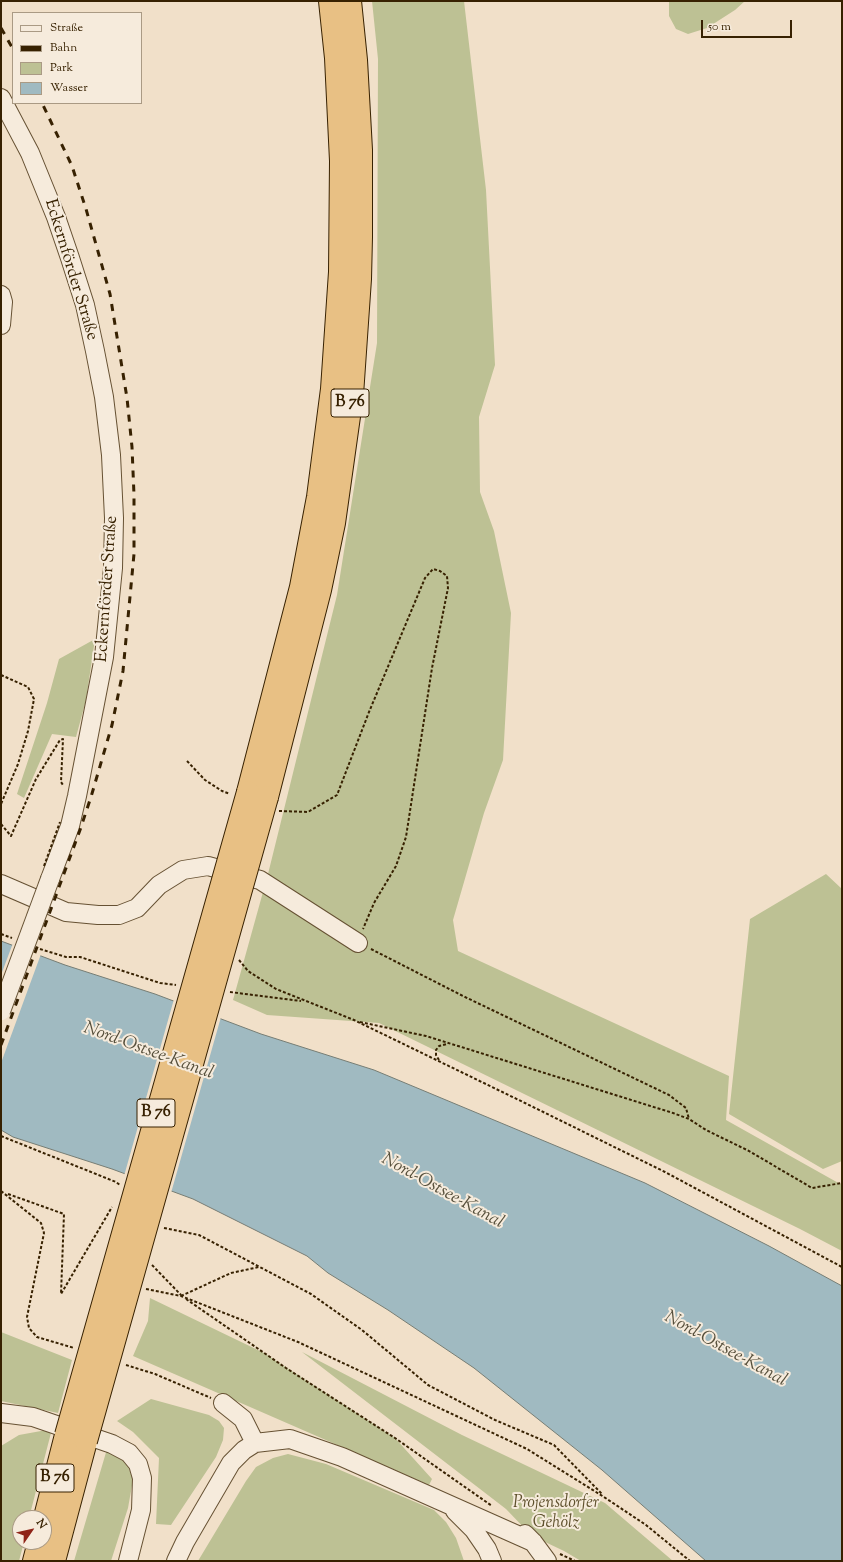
<!DOCTYPE html>
<html>
<head>
<meta charset="utf-8">
<style>
	body { margin:0 }
	#map { position:relative; width:843px; height:1562px; overflow:hidden; background:#f1e0c9; font-family:"Sorts Mill Goudy",serif }
	canvas { display:block }
	.frame { position:absolute; inset:0; border:2px solid #372101; pointer-events:none }
	.legend { position:absolute; left:12px; top:12px; width:130px; height:92px; box-sizing:border-box; background:#f6ebdc; border:1px solid #aa9a84; margin:0; padding:5px 7px; list-style:none; font-size:12px; color:#372101 }
	.legend li { display:flex; align-items:center; gap:8px; height:20px }
	.legend b { width:20px; border:1px solid #aa9a84 }
	.north { position:absolute; left:12px; top:1510px; width:40px; height:40px; box-sizing:border-box; background:#f6ebdc; border:1px solid #aa9a84; border-radius:50%; rotate:56deg; font-size:11px; font-weight:700; line-height:16px; text-align:center; color:#372101 }
	.north::after { content:''; display:block; margin:auto; width:14px; height:18px; background:#8f2418; clip-path:polygon(50% 0,100% 100%,50% 72%,0 100%) }
	.scale { position:absolute; left:701px; top:20px; width:91px; height:18px; box-sizing:border-box; border:2px solid #372101; border-top:0; padding-left:5px; font-size:12px; line-height:14px; white-space:nowrap; color:#372101; -webkit-text-stroke:3px #f6ebdc; paint-order:stroke }
</style>
</head>
<body>
<div id="map">
<canvas width="843" height="1562"></canvas>
<div class="frame"></div>
<ul class="legend">
<li><b style="height:5px;background:#f6ebdc"></b>Straße</li>
<li><b style="height:5px;background:#372101"></b>Bahn</li>
<li><b style="height:11px;background:#bdc194"></b>Park</li>
<li><b style="height:11px;background:#a0bac1"></b>Wasser</li>
</ul>
<div class="north">N</div>
<div class="scale">50 m</div>
</div>
<script>
const ctx = document.querySelector('canvas').getContext('2d');
ctx.lineJoin = 'round';
function paint(path, color) { ctx.fillStyle = color; ctx.fill(path, 'evenodd'); }
const shape = rows => new Path2D(rows.map(r => 'M' + r).join(''));
function trace(path, color, width, dash) { ctx.strokeStyle = color; ctx.lineWidth = width; ctx.lineCap = dash ? 'butt' : 'round'; ctx.setLineDash(dash || []); ctx.stroke(path); }
function drawText(font, color, halo, rows, align = 'center') {
  ctx.font = font + ' "Sorts Mill Goudy",serif'; ctx.lineWidth = 4; ctx.setLineDash([]); ctx.textBaseline = 'middle'; ctx.strokeStyle = halo; ctx.fillStyle = color; for (const [text, x, y, turn = 0] of rows) {
    ctx.save(); ctx.translate(x, y); ctx.rotate((+turn || 0) * Math.PI / 180); ctx.textAlign = isNaN(turn) ? turn : align; if (halo) ctx.strokeText(text, 0, 0); ctx.fillText(text, 0, 0); ctx.restore();
  }
}
paint(shape([
	[372,1,464,1,486,190,495,365,479,417,480,492,494,531,511,613,503,760,484,813,453,920,458,951,729,1076,726,1120,842,1185,842,1251,800,1229,379,1023,267,1015,233,1000,268,874,337,595,377,343,378,59],
	[669,1,745,1,735,10,707,28,688,34,676,29,669,16],
	[95,639,86,700,76,737,52,734,24,798,17,794,47,703,59,659],
	[826,874,842,889,842,1161,823,1169,729,1114,750,919],
	[150,1298,264,1353,395,1438,432,1479,429,1485,133,1356,148,1321],
	[1,1332,72,1360,58,1413,1,1401],
	[302,1352,462,1435,605,1503,673,1561,581,1561,564,1551,543,1541,530,1534,506,1509],
	[151,1399,209,1415,219,1421,224,1428,223,1440,216,1457,171,1525,156,1524,159,1458,133,1432,117,1421],
	[52,1429,29,1518,20,1518,20,1542,24,1542,19,1561,1,1561,1,1446,19,1435],
	[107,1449,127,1463,133,1480,128,1508,111,1561,74,1561],
	[288,1454,326,1464,434,1510,446,1522,456,1538,464,1561,198,1561,246,1481,256,1467,273,1458]
]), '#bdc194');
const water = shape([
	[1,941,65,965,155,994,261,1034,374,1070,645,1183,769,1246,842,1286,842,1561,706,1561,602,1470,474,1368,388,1310,328,1273,307,1256,193,1199,112,1169,13,1137,1,1130,1,941]
]);
paint(water, '#a0bac1');
trace(water, '#767d74', 1);
paint(shape([
	[13,943,41,954,1,1063,1,975],
	[174,999,221,1017,171,1193,124,1176]
]), '#f1e0c9');
const minor = shape([
	[1,98,30,153,56,217,70,258,85,305,95,351,104,397,111,455,114,518,113,568,104,657,77,796,70,826,50,879],
	[1,295,3,302,1,325],
	[1,884,66,912,98,915,119,915,137,908,159,885,183,870,208,866,260,880,358,943],
	[223,1403,243,1419,255,1443],
	[1,1413,33,1417,112,1444,129,1453,138,1464,142,1478,141,1510,128,1561],
	[455,1511,474,1530,487,1549,492,1561],
	[525,1534,533,1542,547,1561],
	[176,1561,185,1542,231,1463,244,1450,255,1443,290,1439,342,1457,533,1542]
]);
const highway = shape([
	[248,792,301,587,318,497,332,389,340,272,341,161,336,58,330,1],
	[267,797,320,590,334,523,352,395,360,279,361,237,361,150,356,60,350,1],
	[44,1521,66,1435],
	[34,1561,39,1542],
	[54,1561,86,1441]
]);
trace(minor, '#665133', 20);
trace(highway, '#372101', 24);
trace(shape([
	[1,675,28,687,34,699,28,731,18,764,1,804],
	[187,761,205,780,222,791,230,794],
	[279,811,308,812,337,795,369,712,425,578,433,569,440,571,447,576,448,588,432,668,406,837,396,866,374,903,363,929],
	[1,824,11,836,36,779,60,740,63,739,61,782,63,785],
	[1,934,12,938],
	[40,949,66,957,80,957,160,983,176,985],
	[371,949,463,996,669,1095,686,1108,689,1119],
	[239,960,248,971,276,989,354,1020,525,1103,665,1172,842,1267],
	[230,992,301,1001],
	[360,1022,426,1036,673,1113,689,1119,706,1130,749,1151,812,1188,842,1183],
	[439,1060,436,1055,436,1050,439,1046,447,1044],
	[1,1136,116,1182,120,1185],
	[1,1191,41,1223,44,1233,27,1317,29,1328,37,1337,74,1348],
	[8,1194,64,1214,61,1294,112,1207],
	[164,1228,199,1235,311,1294,362,1330,428,1385,495,1420,554,1445,602,1494],
	[152,1265,181,1295],
	[146,1289,181,1296,298,1342,527,1449,604,1497,646,1525,690,1561],
	[181,1296,231,1273,259,1267],
	[186,1299,286,1368,395,1438,492,1506],
	[126,1365,155,1374,211,1398],
	[560,1554,575,1561]
]), '#372101', 2, [3, 2]);
trace(minor, '#f6ebdc', 18);
trace(highway, '#e8c084', 22);
trace(shape([
	[1,28,13,49],
	[1,1045,80,830,91,797,112,725,123,671,134,554,134,495,132,447,127,398,110,294,86,209,72,166,42,103]
]), '#372101', 3, [7, 7]);
const minorBridge = shape([
	[1,1011,50,879]
]);
const highwayBridge = shape([
	[66,1435,248,792],
	[86,1441,267,797]
]);
trace(minorBridge, '#665133', 20, []);
trace(highwayBridge, '#372101', 24, []);
trace(shape([
	[44,866,60,822]
]), '#372101', 2, [3, 2]);
trace(minorBridge, '#f6ebdc', 18);
trace(highwayBridge, '#e8c084', 22);
for (const [x, y, w] of [
	[350,403,38],
	[156,1113,38],
	[55,1478,38]
]) { const box = new Path2D(); box.roundRect(x - w / 2, y - 14, w, 28, 3); ctx.fillStyle = '#f6ebdc'; ctx.fill(box); trace(box, '#372101', 1); }
drawText('bold 16px', '#372101', null, [
	["B 76",350,403],
	["B 76",156,1113],
	["B 76",55,1478]
]);
drawText('17px', '#372101', '#f6ebdc', [
	["Eckernförder Straße",70,270,73],
	["Eckernförder Straße",108,589,-86]
]);
drawText('italic 17px', '#5f512d', '#f6ebdc', [
	["Projensdorfer",556,1504],
	["Gehölz",556,1524]
]);
drawText('italic 18px', '#564f3b', '#f6ebdc', [
	["Nord-Ostsee-Kanal",148,1052,20],
	["Nord-Ostsee-Kanal",442,1192,29],
	["Nord-Ostsee-Kanal",725,1350,29]
]);
</script>
</body>
</html>
